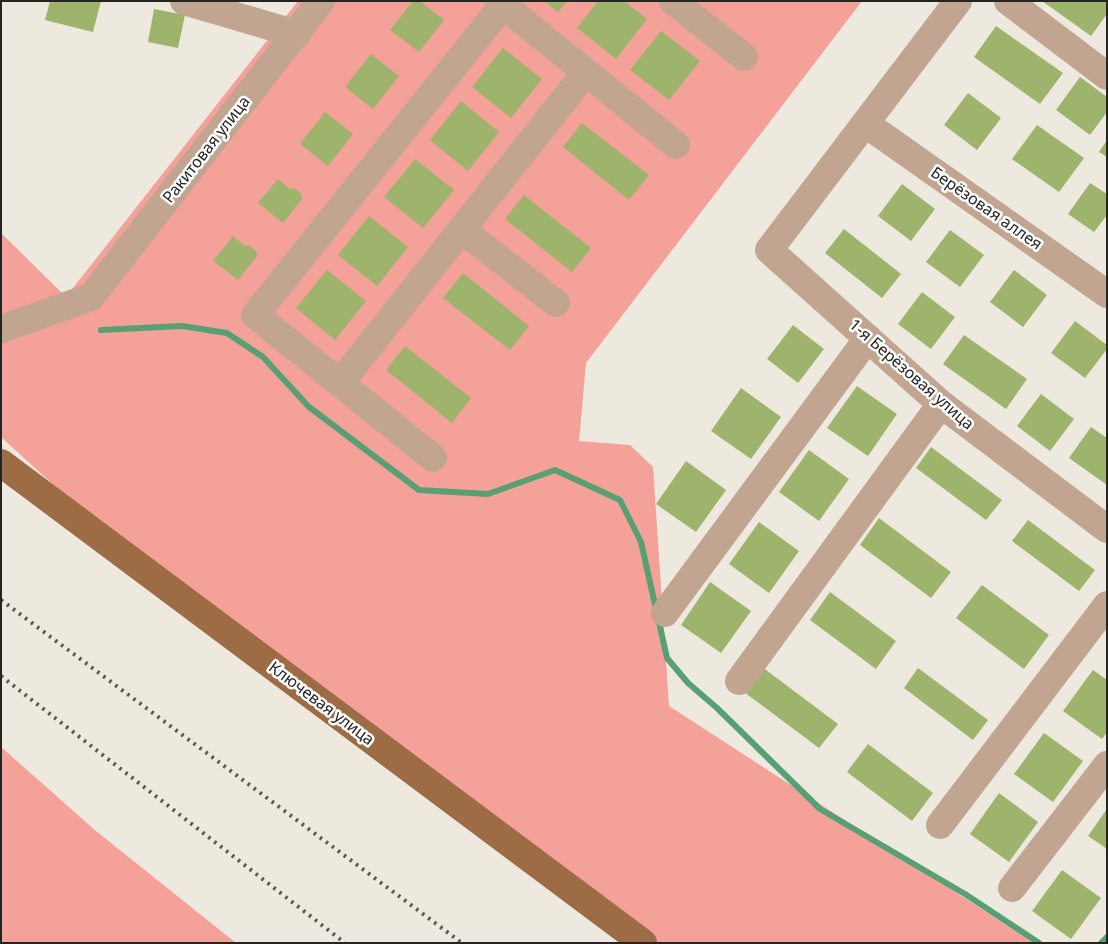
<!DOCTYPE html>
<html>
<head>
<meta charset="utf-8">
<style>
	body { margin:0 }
	#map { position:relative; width:1108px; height:944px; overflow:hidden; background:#ede9df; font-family:"Noto Sans",sans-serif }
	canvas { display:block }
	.frame { position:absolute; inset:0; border:2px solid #252420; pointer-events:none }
</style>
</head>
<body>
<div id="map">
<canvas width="1108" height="944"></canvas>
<div class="frame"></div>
</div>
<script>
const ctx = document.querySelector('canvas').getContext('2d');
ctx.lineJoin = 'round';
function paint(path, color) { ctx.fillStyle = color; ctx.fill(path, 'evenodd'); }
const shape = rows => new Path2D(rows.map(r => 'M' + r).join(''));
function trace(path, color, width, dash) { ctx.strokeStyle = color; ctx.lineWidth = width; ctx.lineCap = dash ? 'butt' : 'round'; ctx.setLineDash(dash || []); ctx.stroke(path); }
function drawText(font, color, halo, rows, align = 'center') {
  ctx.font = font + ' "Noto Sans",sans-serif'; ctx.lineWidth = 5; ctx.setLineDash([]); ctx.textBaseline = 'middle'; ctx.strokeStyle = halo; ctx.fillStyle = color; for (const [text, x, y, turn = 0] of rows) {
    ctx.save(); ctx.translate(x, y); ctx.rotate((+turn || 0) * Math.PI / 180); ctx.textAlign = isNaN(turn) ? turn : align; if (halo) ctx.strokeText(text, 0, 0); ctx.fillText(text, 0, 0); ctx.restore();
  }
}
paint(shape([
	[298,1,862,1,586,363,579,441,630,445,653,467,669,706,1034,943,643,943,164,586,1,437,1,233,66,297],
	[1,747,96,831,236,943,1,943]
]), '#f3a199');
trace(shape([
	[101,330,182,326,227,333,263,357,309,407,419,490,488,494,555,470,620,500,641,542,667,658,688,683,717,708,820,809,965,894,1039,943],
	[1101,943,1107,937]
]), '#58a073', 6);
paint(shape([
	[50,1,101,1,93,32,45,20],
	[413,1,420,1,444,20,419,52,390,30],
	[544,1,567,1,558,12],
	[598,1,624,1,647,19,616,59,577,28],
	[1042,1,1107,1,1107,14,1091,36],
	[154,9,185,15,178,48,148,42],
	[996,26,1063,73,1040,104,974,57],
	[661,31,700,61,669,100,630,70],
	[503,48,542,79,511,118,472,87],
	[371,54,399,76,373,109,345,87],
	[1080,77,1107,97,1107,112,1090,135,1056,110],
	[968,93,1001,118,977,150,944,125],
	[461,101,499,132,468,171,430,140],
	[325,112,353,134,328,166,300,144],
	[582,123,649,175,629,200,563,147],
	[1037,125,1084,158,1059,192,1012,159],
	[1107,140,1107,157,1099,152],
	[415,159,454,190,423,228,384,197],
	[278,179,290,189,294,188,301,194,302,199,283,223,258,203],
	[1090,183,1107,194,1107,215,1094,232,1068,214],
	[902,184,935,209,911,241,878,216],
	[524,195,591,248,572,272,505,219],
	[369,216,408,247,377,286,338,255],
	[844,229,901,274,882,298,825,253],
	[950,230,984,255,960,287,926,262],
	[233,236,245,246,249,245,256,251,257,256,238,280,213,261],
	[327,270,366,301,335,340,296,308],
	[1014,270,1047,295,1023,327,990,302],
	[463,273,529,326,510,350,443,298],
	[922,292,955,317,931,349,898,324],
	[1075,321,1107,345,1107,349,1085,378,1051,353],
	[793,325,824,349,798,383,767,359],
	[964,335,1027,379,1006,409,943,364],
	[405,346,471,398,452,423,386,370],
	[857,386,897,414,868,456,827,428],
	[741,388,781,417,751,459,711,431],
	[1041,394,1074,419,1050,451,1017,426],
	[1091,427,1107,438,1107,485,1069,458],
	[931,447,1002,500,986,520,916,468],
	[809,450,849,479,819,521,779,492],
	[686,461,726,490,696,532,656,504],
	[879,518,951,572,931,598,860,545],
	[1028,520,1095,570,1079,591,1012,541],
	[759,522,799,551,769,593,729,564],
	[710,582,751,611,721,653,681,625],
	[982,585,1049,635,1024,669,956,618],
	[830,592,896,641,876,669,810,620],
	[762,667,838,724,819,748,744,692],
	[918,668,988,720,973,740,904,688],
	[1093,670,1107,680,1107,732,1102,739,1063,711],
	[1044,733,1083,761,1053,802,1014,774],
	[868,744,933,793,912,821,847,772],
	[999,793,1038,822,1009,862,970,834],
	[1107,809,1107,849,1088,836],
	[1062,870,1101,898,1071,939,1032,911]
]), '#9eb46c');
trace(shape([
	[184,1,297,34],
	[498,1,676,145],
	[673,1,744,57],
	[958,1,769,250,941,404,1107,529],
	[1008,1,1107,76],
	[866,124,1107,294],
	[462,230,556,303],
	[1,329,91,297,321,1],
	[340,383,255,315,503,5],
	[433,458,340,383,586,72],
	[665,613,868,338],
	[739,681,941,404],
	[940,825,1107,605],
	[1012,888,1107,765]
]), '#c2a590', 28);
trace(shape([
	[1,463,643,943]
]), '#9d6b44', 28);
trace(shape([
	[1,600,462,943],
	[1,676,345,943]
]), '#5b5953', 4, [2.5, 5]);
drawText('16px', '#252420', '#fff', [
	["Ракитовая улица",207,150,-52],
	["Берёзовая аллея",986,209,35],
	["1-я Берёзовая улица",911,375,41],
	["Ключевая улица",321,704,37]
]);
</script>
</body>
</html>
